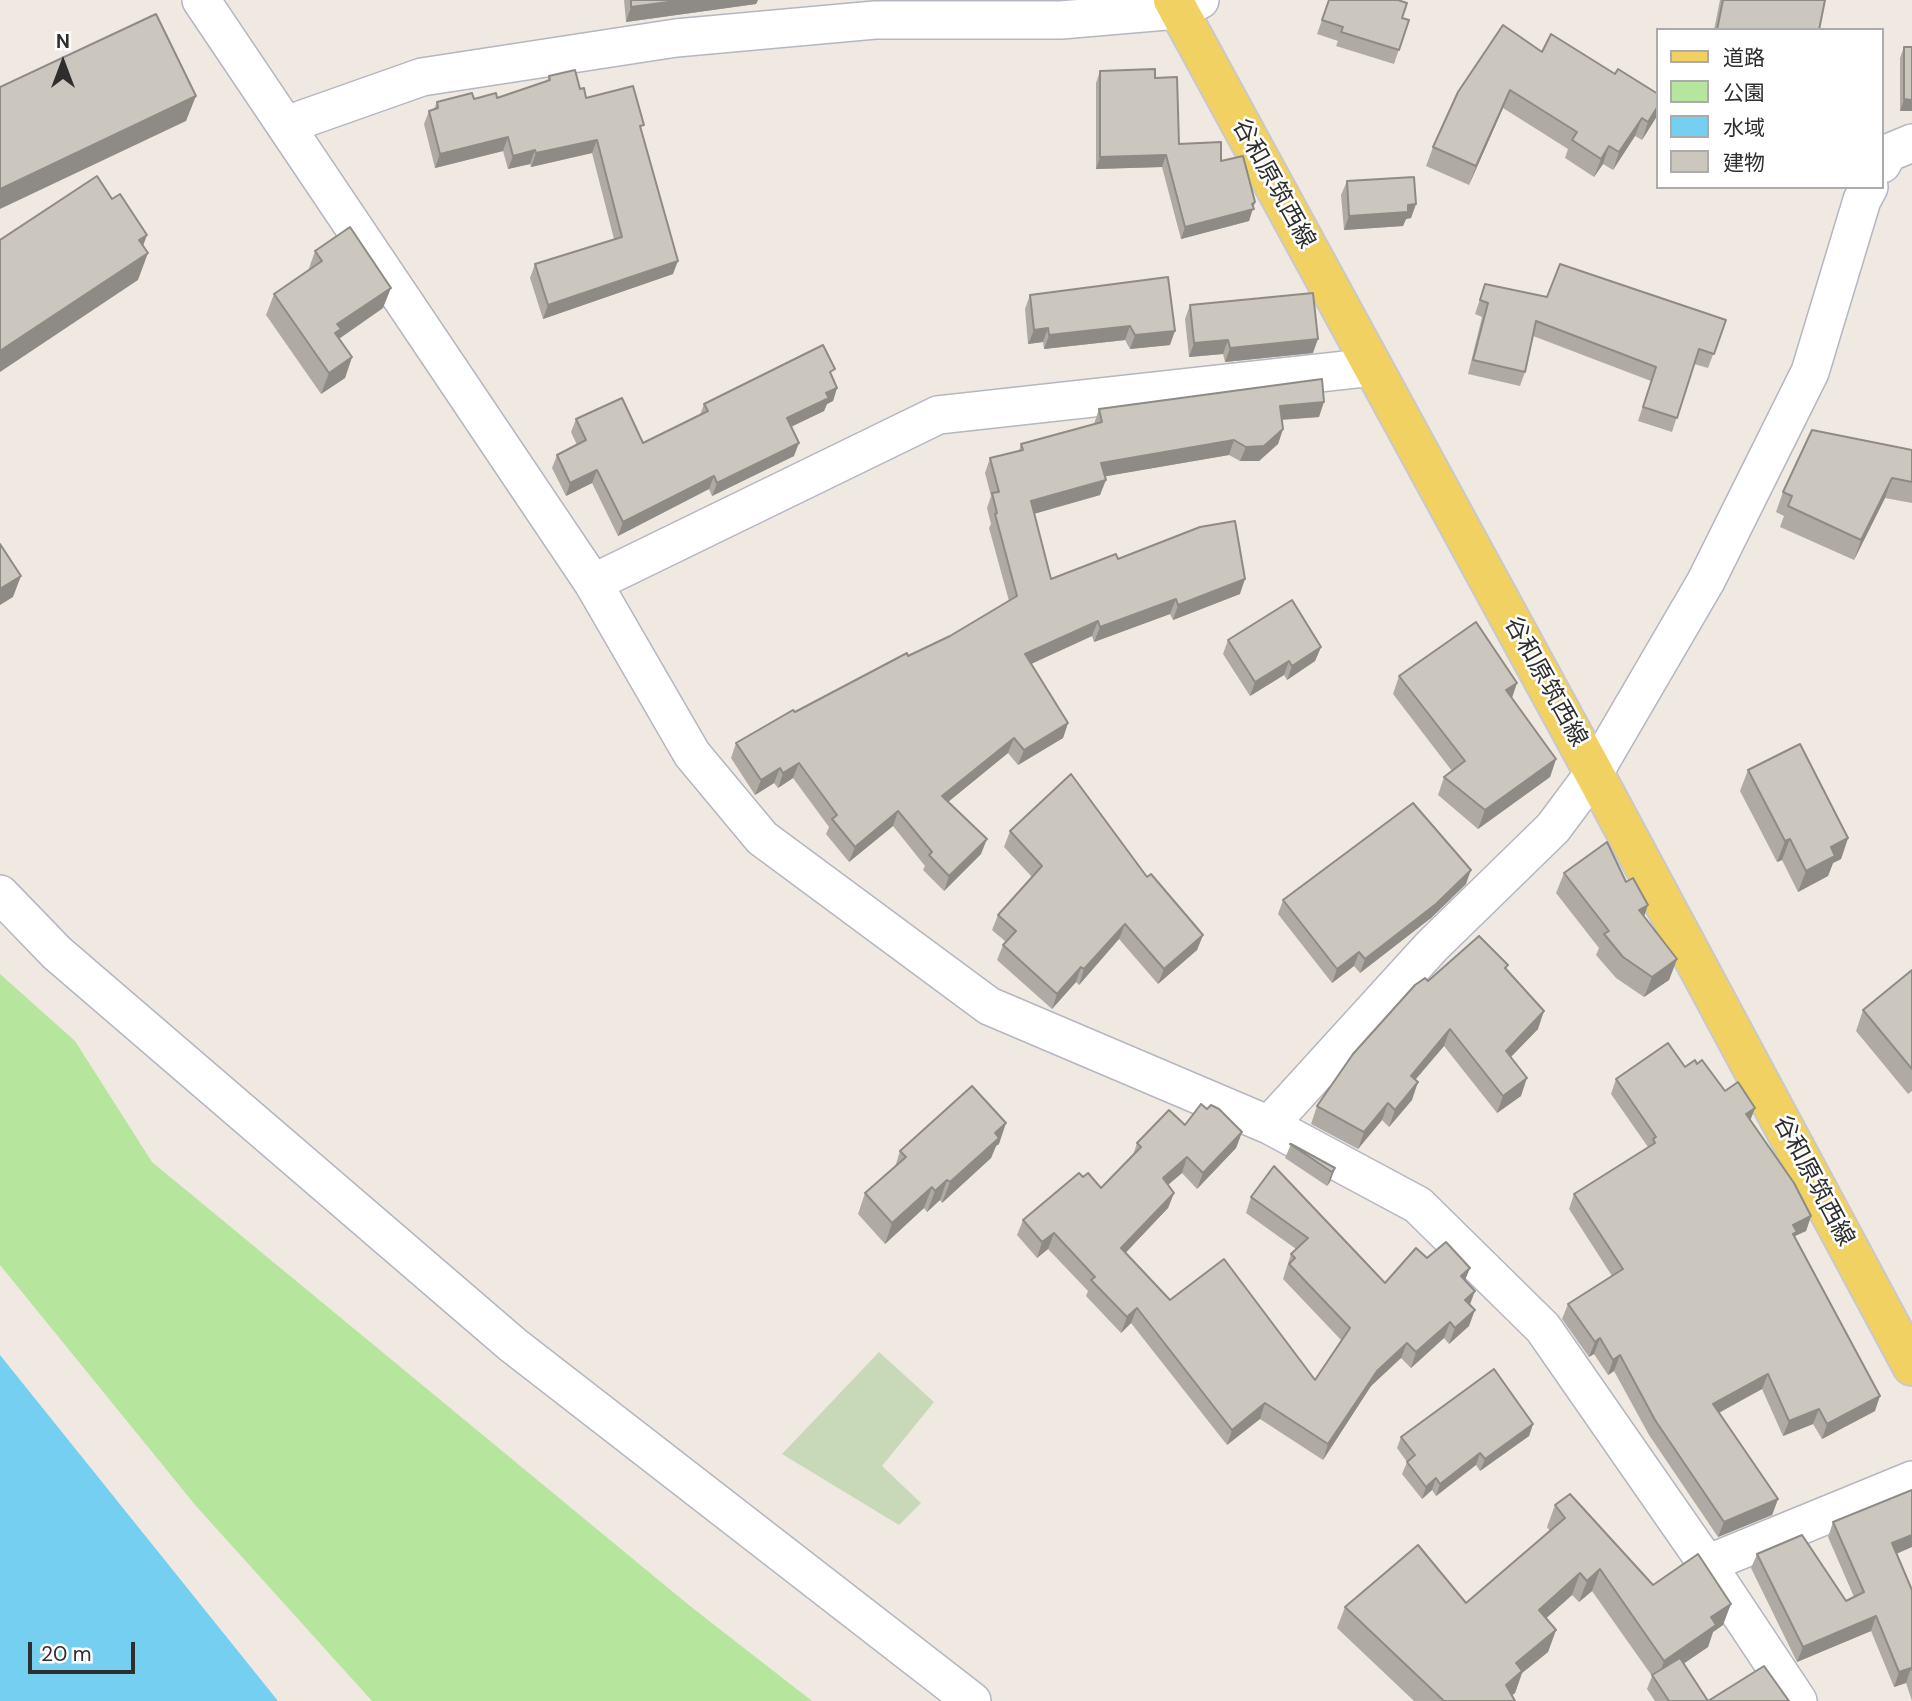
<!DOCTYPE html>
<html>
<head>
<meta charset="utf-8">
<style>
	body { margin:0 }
	#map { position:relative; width:1912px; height:1701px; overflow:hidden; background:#efe9e1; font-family:"DM Sans","Noto Sans JP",sans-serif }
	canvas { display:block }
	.legend { position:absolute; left:1656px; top:28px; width:228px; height:161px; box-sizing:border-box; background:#fff; border:2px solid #ababab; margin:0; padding:9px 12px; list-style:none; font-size:21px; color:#2e2e2e }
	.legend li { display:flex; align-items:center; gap:14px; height:35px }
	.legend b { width:35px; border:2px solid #ababab }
	.north { position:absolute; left:28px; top:28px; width:70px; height:70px; -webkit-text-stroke:5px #fff; paint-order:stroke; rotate:0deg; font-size:19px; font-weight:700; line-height:28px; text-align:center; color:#2e2e2e }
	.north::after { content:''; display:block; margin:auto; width:24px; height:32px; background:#2e2e2e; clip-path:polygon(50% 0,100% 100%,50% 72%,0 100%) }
	.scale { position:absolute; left:28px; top:1642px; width:107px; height:32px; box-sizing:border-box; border:4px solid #2e2e2e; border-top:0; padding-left:9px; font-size:21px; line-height:24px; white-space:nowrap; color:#2e2e2e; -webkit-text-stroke:5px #fff; paint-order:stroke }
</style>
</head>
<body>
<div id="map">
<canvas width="1912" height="1701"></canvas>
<ul class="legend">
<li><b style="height:9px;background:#f2d163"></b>道路</li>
<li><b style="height:19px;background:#b6e59e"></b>公園</li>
<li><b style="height:19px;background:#75cff0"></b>水域</li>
<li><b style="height:19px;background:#cbc7bf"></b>建物</li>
</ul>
<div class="north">N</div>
<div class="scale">20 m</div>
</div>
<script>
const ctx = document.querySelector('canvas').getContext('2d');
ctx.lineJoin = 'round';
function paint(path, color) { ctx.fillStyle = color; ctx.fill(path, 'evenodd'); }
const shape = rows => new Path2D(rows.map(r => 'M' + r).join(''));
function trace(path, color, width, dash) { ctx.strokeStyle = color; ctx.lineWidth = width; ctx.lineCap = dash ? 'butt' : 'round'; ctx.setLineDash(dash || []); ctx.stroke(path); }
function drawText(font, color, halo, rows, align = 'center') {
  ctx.font = font + ' "DM Sans","Noto Sans JP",sans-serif'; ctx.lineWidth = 5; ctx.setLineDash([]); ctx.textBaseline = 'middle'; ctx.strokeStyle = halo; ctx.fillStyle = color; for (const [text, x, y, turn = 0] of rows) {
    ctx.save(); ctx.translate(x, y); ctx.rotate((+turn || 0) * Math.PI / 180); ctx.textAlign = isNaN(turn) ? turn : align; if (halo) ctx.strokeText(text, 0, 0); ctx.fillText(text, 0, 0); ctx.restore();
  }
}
paint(shape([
	[0,974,75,1041,152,1162,690,1606,812,1701,372,1701,196,1506,0,1265]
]), '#b6e59e');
paint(shape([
	[879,1352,934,1402,882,1466,921,1503,899,1525,782,1454]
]), '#c8d9b8');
paint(shape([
	[0,1355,278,1701,0,1701]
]), '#75cff0');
const minor = shape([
	[201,0,593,583,692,754,762,838,989,1006,1269,1125,1418,1205,1543,1328,1707,1564,1798,1701],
	[286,125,422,77,676,38,875,20,1061,20,1178,10,1200,0],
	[1882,164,1888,153,1912,143],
	[593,583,938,415,1373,367],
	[0,894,57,953,513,1345,972,1701],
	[1269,1125,1432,946,1553,828,1594,773,1706,581,1810,372,1862,200,1869,187],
	[1707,1564,1912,1480]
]);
const major = shape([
	[1173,0,1594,773,1912,1366]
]);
trace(minor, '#b4b7c1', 40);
trace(major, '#c9c9c9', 42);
trace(minor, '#fff', 37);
trace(major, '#f2d163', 38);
paint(shape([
	[624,0,758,0,756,4,626,22],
	[1329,0,1409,20,1394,64,1336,46,1338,41,1317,34],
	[1720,0,1825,0,1819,30,1714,30],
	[1904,47,1912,111,1900,111,1900,58],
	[1542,52,1657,116,1642,140,1635,136,1613,170,1603,164,1594,177,1565,158,1568,149,1503,108,1469,185,1426,166,1433,147],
	[1100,71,1155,78,1179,144,1221,161,1255,202,1249,221,1181,239,1162,167,1096,169,1096,83],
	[549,76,580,89,586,98,641,132,673,274,543,319,530,278,535,264,614,239,592,153,531,167,530,164,508,169,503,151,435,168,424,124,429,111,434,109,437,102,497,98,547,81],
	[1347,181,1416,204,1411,218,1406,219,1403,226,1344,230,1341,195],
	[315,251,383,308,339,339,352,357,345,378,321,394,266,315,274,294,308,271],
	[1168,277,1170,345,1130,349,1125,340,1044,349,1043,342,1028,344,1025,309,1030,295],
	[1485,284,1547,297,1726,320,1708,368,1694,364,1672,432,1638,421,1651,381,1533,336,1525,372,1520,386,1468,374,1482,317,1475,314],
	[1190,305,1313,353,1225,362,1223,354,1189,357,1185,319],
	[832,376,837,388,833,401,827,404,824,411,791,427,794,456,712,496,709,489,618,536,592,483,566,496,552,468,557,455,577,445,571,432,576,419,643,443,700,415,704,404],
	[1099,409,1319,417,1282,420,1283,429,1278,444,1259,461,1240,461,1229,455,1105,476,1100,495,1034,514,1051,579,1118,559,1240,594,1173,620,1170,614,1094,642,1092,636,1031,664,1068,723,1063,738,1018,765,1008,753,948,802,981,854,944,891,923,870,925,866,893,826,849,862,826,834,829,827,793,778,778,788,774,783,755,795,731,758,736,743,795,712,950,636,1009,601,989,528,991,524,987,508,991,496,985,473,990,458,1019,451,1021,444,1094,424],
	[1912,450,1912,503,1885,498,1854,560,1780,527,1784,516,1776,512,1783,492],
	[1228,640,1321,647,1315,661,1287,680,1284,675,1250,696,1223,654],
	[1399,676,1512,698,1556,759,1550,777,1478,829,1438,795,1444,777,1452,771,1393,694],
	[1748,770,1848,838,1841,859,1833,863,1828,876,1798,892,1782,860,1777,862,1740,791],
	[1010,831,1147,877,1203,935,1197,950,1158,984,1119,939,1079,985,1076,982,1052,1009,997,960,1003,945,1006,942,992,930,998,915,1032,877,1004,847],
	[1564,873,1626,882,1644,917,1677,959,1669,980,1644,997,1616,978,1596,955,1599,948,1556,893],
	[1466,884,1431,918,1360,973,1354,966,1332,983,1278,914,1283,900],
	[1507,970,1538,1029,1511,1057,1521,1096,1497,1113,1444,1046,1415,1080,1412,1100,1389,1127,1382,1120,1358,1149,1311,1124,1317,1106,1428,981],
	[1912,970,1912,1091,1908,1094,1856,1031,1863,1010],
	[1697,1064,1725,1091,1755,1108,1750,1121,1811,1216,1806,1231,1795,1236,1795,1238,1875,1411,1822,1439,1813,1424,1783,1436,1762,1389,1719,1413,1778,1499,1772,1515,1718,1537,1649,1435,1614,1371,1608,1375,1594,1354,1589,1357,1562,1319,1568,1304,1612,1276,1569,1209,1574,1194,1648,1147,1611,1094,1616,1079,1685,1067],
	[1185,1125,1242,1132,1236,1148,1197,1189,1182,1173,1168,1185,1174,1193,1168,1208,1125,1253,1170,1300,1315,1380,1341,1340,1283,1279,1291,1254,1296,1249,1246,1213,1251,1197,1385,1283,1427,1258,1465,1281,1470,1305,1469,1326,1449,1344,1444,1338,1411,1368,1401,1358,1371,1386,1323,1460,1260,1419,1227,1445,1131,1323,1121,1333,1086,1296,1088,1291,1048,1249,1037,1258,1017,1235,1023,1220,1083,1177,1101,1188,1133,1155,1137,1143],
	[999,1144,996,1146,991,1158,942,1203,940,1200,927,1212,924,1208,885,1244,858,1214,865,1193,895,1167,900,1151],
	[1291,1144,1335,1168,1330,1182,1327,1186,1285,1158],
	[1533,1424,1529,1436,1480,1471,1476,1465,1436,1496,1432,1490,1422,1499,1402,1474,1407,1462,1397,1448,1401,1437],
	[1555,1505,1653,1585,1723,1625,1713,1632,1708,1647,1684,1663,1708,1701,1789,1701,1655,1701,1647,1689,1652,1676,1592,1591,1579,1602,1572,1595,1546,1618,1556,1630,1548,1652,1522,1673,1515,1693,1512,1695,1515,1701,1414,1701,1337,1628,1345,1607,1466,1603,1550,1531,1547,1527],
	[1833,1522,1897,1554,1912,1590,1912,1701,1906,1683,1894,1687,1871,1631,1797,1662,1751,1568,1757,1554,1846,1601,1854,1597,1828,1537]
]), '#afaba4');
paint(shape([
	[683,0,758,0,756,4,626,22,631,7],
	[1510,90,1503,108,1469,185,1476,166],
	[196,96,186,121,0,209,0,189],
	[1904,99,1912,100,1912,111,1900,111],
	[1658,106,1658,112,1657,116,1642,140,1648,122],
	[1642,118,1635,136,1613,170,1619,152],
	[508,137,503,151,435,168,440,154],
	[597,140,592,153,531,167,536,153],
	[1609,146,1603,164,1594,177,1601,159],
	[535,150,530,164,508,169,513,156],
	[1166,155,1162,167,1096,169,1100,157],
	[1255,202,1249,221,1181,239,1185,227],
	[1416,204,1411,218,1406,219,1403,226,1344,230,1349,216],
	[147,235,138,260,148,253,138,280,0,372,0,351],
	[678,261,673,274,543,319,548,305],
	[391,288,383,308,337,340,333,350,337,324],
	[1130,326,1125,340,1044,349,1049,335],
	[1048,328,1043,342,1028,344,1034,330],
	[1175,331,1170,345,1130,349,1135,335],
	[1318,339,1313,353,1225,362,1230,348],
	[1228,340,1223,354,1189,357,1194,343],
	[352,357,345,378,321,394,329,373],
	[837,388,833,401,827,404,824,411,782,431,787,418,826,393],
	[1324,402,1319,417,1275,420,1280,406],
	[1283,429,1278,444,1259,461,1240,461,1246,447],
	[1234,440,1229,455,1096,478,1101,463],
	[799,443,794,456,712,496,717,483],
	[597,470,592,483,566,496,570,483],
	[714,476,709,489,618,536,623,522],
	[1892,478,1885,498,1854,560,1861,540],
	[1106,480,1100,495,1026,516,1031,501],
	[21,576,13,597,0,605,0,589],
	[1245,579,1240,594,1173,620,1178,605],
	[1176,599,1170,614,1094,642,1100,627],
	[1098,621,1092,636,1020,669,1025,654],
	[1321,647,1315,661,1287,680,1292,666],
	[1289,661,1284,675,1250,696,1255,682],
	[1517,683,1511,701,1506,690],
	[1068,723,1063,738,1018,765,1024,750],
	[1014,738,1008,753,937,811,942,796],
	[1556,759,1550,777,1478,829,1485,810],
	[799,763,793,778,778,788,783,773],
	[780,768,774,783,755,795,761,780],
	[898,811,893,826,849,862,855,847],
	[1848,838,1841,859,1833,863,1828,876,1798,892,1806,871,1831,847],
	[987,839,981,854,944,891,949,876],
	[1790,839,1782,860,1777,862,1785,841],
	[1471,870,1466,884,1431,918,1360,973,1365,959],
	[1648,905,1641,926,1639,910],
	[1125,924,1119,939,1079,985,1084,969],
	[1203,935,1197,950,1158,984,1164,969],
	[1359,952,1354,966,1332,983,1337,969],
	[1677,959,1669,980,1644,997,1652,977],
	[1081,967,1076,982,1052,1009,1057,994],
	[1544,1011,1538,1029,1500,1068,1506,1051],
	[1450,1029,1444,1046,1404,1093,1411,1076],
	[1527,1078,1521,1096,1497,1113,1503,1096],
	[1418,1082,1412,1100,1389,1127,1395,1110],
	[1388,1103,1382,1120,1358,1149,1364,1132],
	[1755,1108,1749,1123,1746,1114],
	[1006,1123,999,1144,996,1146,991,1158,942,1203,950,1182,995,1133],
	[1242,1132,1236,1148,1197,1189,1203,1173],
	[1187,1157,1182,1173,1157,1194,1163,1178],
	[1335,1168,1330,1182,1327,1186,1332,1172],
	[947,1180,940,1200,927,1212,935,1191],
	[932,1187,924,1208,885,1244,892,1223],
	[1174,1193,1168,1208,1115,1264,1121,1248],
	[1811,1216,1806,1231,1795,1236,1791,1247,1793,1225],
	[1054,1233,1048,1249,1037,1258,1042,1242],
	[1470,1268,1464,1283,1461,1276],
	[1475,1291,1469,1307,1465,1300],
	[1137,1308,1131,1323,1121,1333,1127,1317],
	[1475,1310,1469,1326,1449,1344,1455,1328],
	[1450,1322,1444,1338,1411,1368,1416,1352],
	[1600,1338,1594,1354,1589,1357,1595,1342],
	[1407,1343,1401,1358,1371,1386,1323,1460,1328,1444,1377,1371],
	[1620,1355,1614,1371,1608,1375,1613,1360],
	[1768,1374,1762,1389,1707,1419,1713,1404],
	[1880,1396,1875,1411,1822,1439,1827,1424],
	[1265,1403,1260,1419,1227,1445,1232,1430],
	[1819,1409,1813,1424,1783,1436,1789,1421],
	[1533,1424,1529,1436,1480,1471,1485,1459],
	[1480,1453,1476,1465,1436,1496,1440,1484],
	[1436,1478,1432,1490,1422,1499,1426,1487],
	[1778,1499,1772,1515,1718,1537,1724,1522],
	[1912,1535,1912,1547,1887,1558,1892,1543],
	[1600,1569,1592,1591,1579,1602,1587,1581],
	[1580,1573,1572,1595,1531,1632,1539,1610],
	[1731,1604,1723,1625,1713,1632,1708,1647,1657,1682,1664,1661,1711,1617],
	[1876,1616,1871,1631,1797,1662,1803,1647],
	[1556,1630,1548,1652,1522,1673,1515,1693,1505,1701,1506,1685,1516,1663],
	[1911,1668,1906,1683,1894,1687,1899,1672]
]), '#8e8b86');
const building = shape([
	[631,0,683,0,631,7,631,0],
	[1329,0,1398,0,1407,3,1402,18,1409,20,1399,50,1341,32,1343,27,1322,20,1329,0],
	[1723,0,1825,0,1819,30,1717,30,1723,0],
	[156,14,196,96,0,189,0,87,156,14],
	[1503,25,1542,52,1551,34,1615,74,1618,69,1658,94,1658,106,1648,122,1642,118,1619,152,1609,146,1601,159,1572,140,1577,132,1510,90,1476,166,1433,147,1458,92,1503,25],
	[1904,47,1912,47,1912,100,1904,99,1904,47],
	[1155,69,1155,78,1177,77,1179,144,1221,142,1221,161,1243,156,1255,202,1252,204,1254,209,1185,227,1166,155,1100,157,1100,71,1155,69],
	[575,70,580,89,584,88,586,98,633,86,644,125,640,126,678,261,548,305,535,264,622,237,597,140,536,153,535,150,513,156,508,137,440,154,429,111,438,108,437,102,472,93,474,99,496,93,497,98,550,80,549,76,575,70],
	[97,176,112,199,120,194,147,235,139,240,148,253,0,351,0,240,97,176],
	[1414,177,1416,204,1408,205,1408,212,1349,216,1347,181,1414,177],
	[350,227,391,288,337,324,341,329,335,333,352,357,329,373,274,294,322,261,315,251,350,227],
	[1560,264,1726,320,1714,354,1699,349,1677,418,1643,407,1656,367,1536,321,1525,372,1473,360,1488,303,1480,300,1485,284,1547,297,1560,264],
	[1168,277,1175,331,1135,335,1130,326,1049,335,1048,328,1034,330,1030,295,1168,277],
	[1313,293,1318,339,1230,348,1228,340,1194,343,1190,305,1313,293],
	[823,345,835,369,830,372,837,388,826,393,829,398,787,418,799,443,717,483,714,476,623,522,597,470,570,483,557,455,586,440,576,419,622,398,643,443,708,411,704,404,823,345],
	[1322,379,1324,402,1280,406,1283,429,1264,446,1246,447,1234,440,1101,463,1106,480,1031,501,1051,579,1116,554,1118,559,1200,527,1235,521,1245,579,1178,605,1176,599,1100,627,1098,621,1025,654,1068,723,1024,750,1014,738,942,796,987,839,949,876,929,855,932,852,898,811,855,847,832,819,837,815,799,763,783,773,780,768,761,780,736,743,793,710,795,712,907,653,908,656,950,636,1017,596,995,514,997,513,992,493,999,492,990,458,1023,450,1021,444,1102,422,1099,409,1322,379],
	[1812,430,1912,450,1912,482,1892,478,1861,540,1788,506,1792,496,1783,492,1812,430],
	[0,544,21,576,0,589,0,544],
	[1292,600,1321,647,1292,666,1289,661,1255,682,1228,640,1292,600],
	[1476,622,1517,683,1506,690,1556,759,1485,810,1444,777,1465,761,1399,676,1476,622],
	[1800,744,1848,838,1831,847,1835,856,1806,871,1790,839,1785,841,1748,770,1800,744],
	[1071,774,1147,877,1151,874,1203,935,1164,969,1125,924,1084,969,1081,967,1057,994,1003,945,1016,931,998,915,1042,866,1010,831,1071,774],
	[1413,803,1471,870,1436,904,1365,959,1359,952,1337,969,1283,900,1413,803],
	[1607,842,1626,882,1633,878,1648,905,1639,910,1677,959,1652,977,1623,957,1604,934,1609,931,1564,873,1607,842],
	[1479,936,1508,965,1505,968,1544,1011,1506,1051,1527,1078,1503,1096,1450,1029,1411,1076,1418,1082,1395,1110,1388,1103,1364,1132,1317,1106,1353,1054,1415,985,1425,978,1428,981,1479,936],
	[1912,970,1912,1069,1863,1010,1912,970],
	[1668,1043,1685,1067,1695,1060,1697,1064,1702,1060,1725,1091,1738,1082,1755,1108,1746,1114,1794,1183,1811,1216,1793,1225,1797,1232,1793,1234,1880,1396,1827,1424,1819,1409,1789,1421,1768,1374,1713,1404,1778,1499,1724,1522,1655,1420,1620,1355,1613,1360,1600,1338,1595,1342,1568,1304,1623,1269,1574,1194,1655,1143,1653,1139,1656,1137,1616,1079,1668,1043],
	[972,1086,1006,1123,995,1133,999,1138,950,1182,947,1180,935,1191,932,1187,892,1223,865,1193,906,1157,900,1151,972,1086],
	[1201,1104,1207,1109,1211,1105,1219,1109,1242,1132,1203,1173,1187,1157,1163,1178,1174,1193,1121,1248,1170,1300,1224,1259,1315,1380,1350,1328,1289,1264,1295,1258,1291,1254,1308,1238,1251,1197,1274,1166,1385,1283,1416,1248,1427,1258,1446,1242,1470,1268,1461,1276,1475,1291,1465,1300,1475,1310,1455,1328,1450,1322,1416,1352,1407,1343,1377,1371,1328,1444,1265,1403,1232,1430,1137,1308,1127,1317,1091,1280,1095,1277,1054,1233,1042,1242,1023,1220,1079,1173,1083,1177,1088,1173,1101,1188,1141,1147,1137,1143,1169,1110,1185,1125,1201,1104],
	[1290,1144,1291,1144,1335,1168,1332,1172,1290,1144],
	[1494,1369,1533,1424,1485,1459,1480,1453,1440,1484,1436,1478,1426,1487,1407,1462,1415,1455,1401,1437,1494,1369],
	[1912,1490,1912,1535,1892,1543,1912,1590,1912,1670,1911,1668,1899,1672,1876,1616,1803,1647,1757,1554,1802,1535,1846,1601,1864,1592,1833,1522,1912,1490],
	[1570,1494,1653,1585,1698,1554,1731,1604,1711,1617,1716,1625,1664,1661,1600,1569,1587,1581,1580,1573,1539,1610,1556,1630,1516,1663,1522,1671,1506,1685,1515,1701,1444,1701,1345,1607,1418,1545,1466,1603,1565,1518,1555,1505,1570,1494],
	[1680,1658,1708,1701,1764,1666,1789,1701,1669,1701,1652,1675,1680,1658]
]);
paint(building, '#cbc7bf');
trace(building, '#8e8b86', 2);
drawText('24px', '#2e2e2e', '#fff', [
	["谷和原筑西線",1273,184,61],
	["谷和原筑西線",1545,682,61],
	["谷和原筑西線",1813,1181,62]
]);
</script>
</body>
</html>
